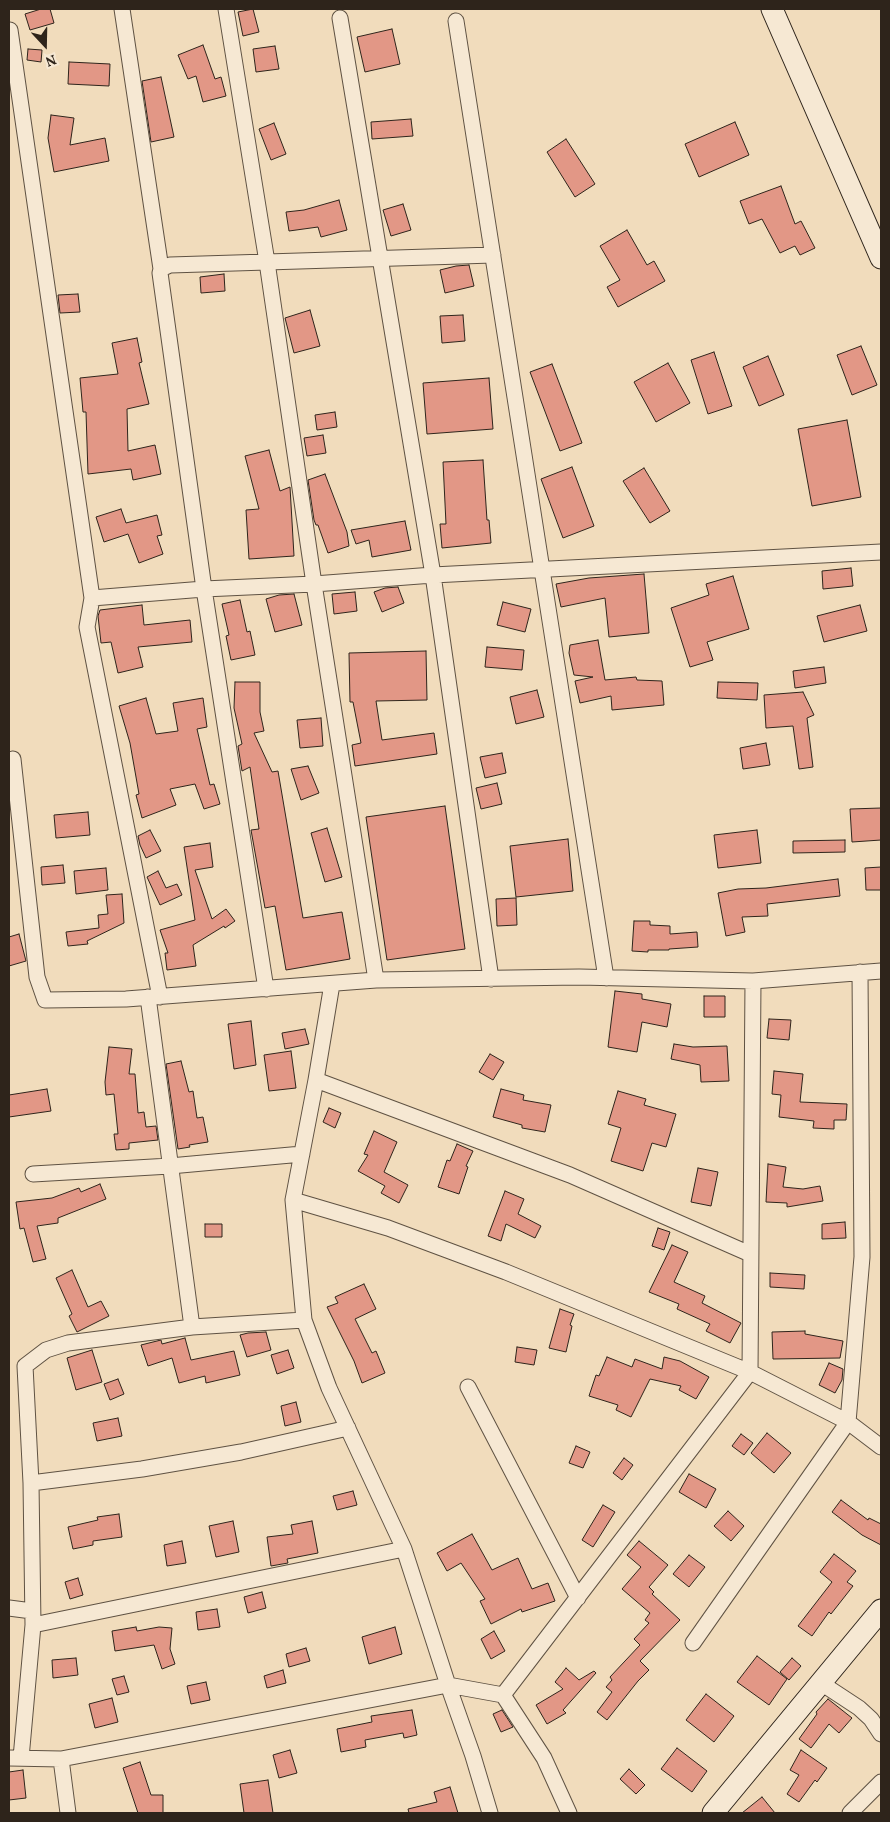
<!DOCTYPE html>
<html>
<head>
<meta charset="utf-8">
<style>
	body { margin:0 }
	#map { position:relative; width:890px; height:1822px; overflow:hidden; background:#f1dcbc; font-family:Vollkorn,serif }
	canvas { display:block }
	.frame { position:absolute; inset:0; border:10px solid #2e241b; pointer-events:none }
	.north { position:absolute; left:20px; top:20px; width:50px; height:50px; -webkit-text-stroke:4px #f6e8d3; paint-order:stroke; rotate:159deg; font-size:14px; font-weight:700; line-height:20px; text-align:center; color:#2e241b }
	.north::after { content:''; display:block; margin:auto; width:18px; height:22px; background:#2e241b; clip-path:polygon(50% 0,100% 100%,50% 72%,0 100%) }
</style>
</head>
<body>
<div id="map">
<canvas width="890" height="1822"></canvas>
<div class="frame"></div>
<div class="north">N</div>
</div>
<script>
const ctx = document.querySelector('canvas').getContext('2d');
ctx.lineJoin = 'round';
function paint(path, color) { ctx.fillStyle = color; ctx.fill(path, 'evenodd'); }
const shape = rows => new Path2D(rows.map(r => 'M' + r).join(''));
function trace(path, color, width, dash) { ctx.strokeStyle = color; ctx.lineWidth = width; ctx.lineCap = dash ? 'butt' : 'round'; ctx.setLineDash(dash || []); ctx.stroke(path); }
const building = shape([
	[41,9,50,9,54,23,30,30,25,14,41,9],
	[253,9,259,32,243,36,238,12,253,9],
	[392,29,400,64,365,72,357,37,392,29],
	[203,45,215,79,221,77,226,96,203,102,196,76,188,79,178,55,203,45],
	[275,46,279,69,256,72,253,49,275,46],
	[28,49,42,50,41,62,27,60,28,49],
	[69,62,110,64,109,86,68,84,69,62],
	[161,77,174,137,151,142,142,81,161,77],
	[51,115,74,118,70,145,105,138,109,161,54,172,48,138,51,115],
	[411,119,413,136,372,139,371,122,411,119],
	[735,122,749,155,699,177,685,144,735,122],
	[274,123,286,154,271,160,259,129,274,123],
	[566,139,595,184,575,197,547,152,566,139],
	[781,186,795,224,801,221,815,248,800,255,795,246,780,253,762,219,749,224,740,201,781,186],
	[339,200,347,230,321,237,318,227,289,231,286,212,304,210,339,200],
	[403,204,411,230,391,236,383,210,403,204],
	[627,230,647,265,654,261,665,281,618,307,607,287,620,280,600,246,627,230],
	[469,265,474,286,445,293,440,270,456,266,469,265],
	[224,274,225,291,201,293,200,277,224,274],
	[78,294,80,312,60,313,58,295,78,294],
	[310,310,320,346,294,353,285,318,310,310],
	[463,315,465,341,442,343,440,316,463,315],
	[137,338,142,362,139,363,149,404,127,409,128,451,155,445,161,474,133,480,131,469,88,474,86,412,83,412,80,378,118,374,112,343,137,338],
	[861,346,877,385,852,395,837,355,861,346],
	[714,352,732,406,708,414,691,360,714,352],
	[768,356,784,395,759,406,743,367,768,356],
	[668,363,690,403,656,422,634,382,668,363],
	[552,364,582,443,560,451,530,372,552,364],
	[489,378,493,429,427,434,423,383,489,378],
	[335,412,337,427,317,430,315,415,335,412],
	[847,420,861,497,812,506,798,429,847,420],
	[323,435,326,453,307,456,304,438,323,435],
	[269,450,280,491,290,487,294,556,249,559,246,510,259,509,245,456,269,450],
	[483,460,487,520,489,520,491,543,442,548,440,524,446,524,443,462,483,460],
	[572,467,594,526,563,538,541,479,572,467],
	[644,468,670,511,650,523,623,481,644,468],
	[325,474,347,532,349,546,328,553,318,525,316,525,314,520,308,480,325,474],
	[121,509,126,523,157,515,162,535,157,536,163,554,139,563,128,534,104,542,96,517,121,509],
	[405,521,411,550,372,557,369,540,356,544,351,530,405,521],
	[851,568,853,586,823,589,822,571,851,568],
	[644,574,649,633,609,637,605,598,561,607,556,584,589,578,644,574],
	[733,576,749,629,707,642,713,660,690,667,671,608,709,595,706,584,733,576],
	[398,587,404,603,382,612,374,592,385,588,398,587],
	[355,592,357,611,334,614,332,594,355,592],
	[294,594,302,625,275,632,266,599,279,595,294,594],
	[240,600,247,632,250,631,255,655,231,660,226,636,229,635,222,604,240,600],
	[503,602,531,609,525,632,497,625,503,602],
	[142,605,144,625,190,620,192,642,138,647,143,667,118,673,111,642,101,643,98,616,100,610,142,605],
	[860,605,867,631,824,642,817,616,860,605],
	[598,640,605,680,636,677,637,680,662,681,664,705,612,710,611,696,580,703,575,681,593,677,574,675,569,653,570,645,598,640],
	[487,647,524,650,522,670,485,667,487,647],
	[426,651,427,700,376,701,382,740,434,733,437,754,355,766,352,745,361,743,353,702,350,702,349,653,426,651],
	[824,667,826,683,795,688,793,671,824,667],
	[235,682,260,682,260,712,264,731,254,733,272,772,278,771,303,918,342,912,350,959,286,970,275,906,265,908,251,830,259,829,250,767,242,771,238,746,242,744,234,708,235,682],
	[718,682,758,683,757,700,717,698,718,682],
	[537,690,544,717,516,724,510,697,537,690],
	[803,692,814,715,807,718,813,767,799,769,793,726,766,728,764,695,803,692],
	[146,698,156,734,178,731,173,703,203,698,207,727,197,729,210,785,214,784,220,804,204,809,195,784,170,789,176,805,142,818,136,795,139,794,130,743,119,706,146,698],
	[321,718,323,746,300,748,297,720,321,718],
	[766,743,770,765,743,769,740,748,766,743],
	[502,753,506,773,485,778,480,757,502,753],
	[308,766,319,793,301,800,291,769,308,766],
	[497,783,502,804,481,809,476,788,497,783],
	[445,806,465,949,387,960,366,817,445,806],
	[881,808,881,840,852,842,850,809,881,808],
	[88,812,90,835,56,838,54,815,88,812],
	[327,828,342,877,325,882,311,833,327,828],
	[150,830,161,851,146,858,140,845,138,836,150,830],
	[757,830,761,863,718,868,714,835,757,830],
	[568,839,573,891,516,897,510,846,568,839],
	[845,840,845,852,793,853,793,841,845,840],
	[210,843,213,867,195,870,212,919,226,909,235,921,225,928,224,926,193,945,196,966,167,970,165,953,168,953,160,930,195,920,184,847,210,843],
	[63,865,65,883,42,885,41,867,63,865],
	[881,867,881,890,866,890,865,868,881,867],
	[106,868,108,890,76,894,74,871,106,868],
	[158,871,166,888,177,884,182,895,160,905,147,877,158,871],
	[838,879,840,896,767,904,768,916,742,917,745,932,726,936,718,893,738,889,766,888,838,879],
	[122,894,124,923,87,941,88,944,68,946,66,932,99,928,98,915,108,914,106,895,122,894],
	[516,898,517,925,497,926,496,899,516,898],
	[634,921,650,921,650,925,670,926,670,934,697,932,698,947,669,949,669,950,648,950,648,952,632,951,634,921],
	[19,934,26,961,9,966,9,937,19,934],
	[615,991,642,994,642,999,671,1004,667,1027,642,1022,637,1052,608,1047,615,991],
	[704,996,725,996,725,1017,704,1017,704,996],
	[769,1019,791,1020,789,1040,767,1038,769,1019],
	[251,1021,256,1065,234,1069,228,1024,251,1021],
	[305,1029,309,1044,285,1049,282,1033,305,1029],
	[674,1044,693,1047,727,1046,729,1081,701,1082,700,1065,671,1059,674,1044],
	[109,1047,132,1049,129,1074,135,1074,138,1113,144,1112,146,1127,156,1126,158,1140,129,1143,129,1149,116,1150,114,1134,118,1134,114,1094,106,1095,105,1082,109,1047],
	[291,1051,296,1088,269,1091,264,1055,291,1051],
	[490,1054,504,1062,493,1080,479,1072,490,1054],
	[181,1061,189,1092,193,1091,197,1118,203,1117,208,1142,189,1145,190,1147,178,1149,166,1064,181,1061],
	[774,1071,803,1074,800,1102,847,1104,846,1120,834,1120,834,1129,813,1128,814,1121,779,1117,781,1095,772,1094,774,1071],
	[47,1089,51,1111,9,1117,9,1095,47,1089],
	[501,1089,524,1095,523,1100,551,1105,545,1132,522,1128,522,1125,493,1117,501,1089],
	[618,1091,646,1099,644,1105,676,1114,666,1147,652,1143,643,1171,611,1161,621,1128,608,1124,618,1091],
	[329,1108,341,1113,335,1128,323,1122,329,1108],
	[374,1131,397,1142,384,1172,408,1185,399,1203,381,1193,385,1186,358,1171,368,1155,364,1154,374,1131],
	[457,1144,473,1151,466,1166,468,1167,459,1194,438,1187,447,1160,450,1161,457,1144],
	[768,1164,786,1167,783,1187,803,1189,820,1186,823,1201,787,1207,787,1203,766,1202,768,1164],
	[698,1168,718,1172,711,1206,691,1202,698,1168],
	[100,1184,106,1199,58,1218,58,1223,37,1226,46,1259,33,1262,24,1228,20,1229,16,1202,52,1198,79,1188,81,1192,100,1184],
	[505,1191,524,1199,518,1214,541,1226,535,1238,506,1224,501,1241,488,1236,505,1191],
	[845,1222,846,1238,822,1239,822,1224,845,1222],
	[205,1224,222,1224,222,1237,205,1237,205,1224],
	[658,1228,670,1232,664,1250,652,1246,658,1228],
	[672,1245,688,1252,674,1282,705,1296,702,1303,741,1323,730,1343,706,1331,710,1324,677,1309,679,1304,649,1292,672,1245],
	[72,1270,88,1307,101,1301,109,1316,77,1332,69,1316,72,1314,56,1278,72,1270],
	[770,1273,805,1275,804,1289,770,1287,770,1273],
	[364,1284,376,1309,355,1319,372,1353,376,1351,385,1373,362,1383,354,1361,327,1307,338,1303,335,1297,364,1284],
	[560,1309,574,1314,570,1325,572,1326,566,1352,549,1348,560,1309],
	[805,1331,805,1334,843,1341,840,1358,773,1359,772,1332,805,1331],
	[266,1332,271,1350,247,1357,240,1335,248,1333,266,1332],
	[185,1338,191,1360,234,1351,240,1375,206,1383,205,1376,179,1383,172,1358,148,1366,141,1345,161,1340,162,1344,185,1338],
	[517,1347,537,1350,534,1365,515,1362,517,1347],
	[92,1350,102,1382,76,1390,67,1358,92,1350],
	[288,1350,294,1368,277,1374,271,1355,288,1350],
	[607,1357,632,1367,635,1359,662,1369,664,1357,680,1361,709,1377,696,1399,679,1390,681,1386,650,1379,631,1417,616,1410,618,1405,589,1396,596,1375,599,1376,607,1357],
	[829,1363,843,1369,842,1380,835,1393,819,1385,829,1363],
	[118,1379,124,1394,110,1400,104,1384,118,1379],
	[296,1402,301,1422,285,1426,281,1406,296,1402],
	[118,1418,122,1436,97,1441,93,1423,118,1418],
	[767,1433,791,1453,774,1473,751,1453,767,1433],
	[741,1434,753,1443,744,1455,732,1446,741,1434],
	[576,1446,590,1452,583,1468,569,1463,576,1446],
	[624,1458,633,1465,622,1480,613,1473,624,1458],
	[689,1474,716,1489,706,1508,679,1492,689,1474],
	[353,1491,357,1505,337,1510,333,1496,353,1491],
	[841,1500,868,1520,869,1518,881,1524,881,1545,862,1535,832,1512,841,1500],
	[603,1505,615,1512,593,1547,582,1540,603,1505],
	[728,1511,744,1526,731,1541,714,1526,728,1511],
	[119,1514,122,1537,93,1541,93,1545,73,1549,68,1527,98,1520,97,1517,119,1514],
	[233,1521,239,1552,216,1557,209,1526,233,1521],
	[312,1521,318,1553,287,1559,288,1563,271,1566,267,1537,293,1534,291,1525,312,1521],
	[472,1534,492,1570,518,1558,532,1589,548,1583,555,1601,522,1612,521,1609,491,1624,480,1601,485,1599,461,1563,447,1571,437,1553,472,1534],
	[182,1541,186,1563,167,1566,164,1545,182,1541],
	[639,1541,668,1565,649,1587,654,1592,652,1594,680,1620,640,1661,649,1670,638,1681,607,1720,597,1712,612,1692,606,1687,612,1680,610,1677,640,1645,634,1639,649,1623,645,1620,650,1613,622,1589,641,1567,627,1555,639,1541],
	[834,1554,856,1571,847,1582,853,1586,831,1614,829,1612,812,1636,798,1626,832,1582,820,1572,834,1554],
	[689,1555,705,1567,689,1587,673,1574,689,1555],
	[78,1578,83,1595,70,1599,65,1582,78,1578],
	[262,1592,266,1608,248,1613,244,1597,262,1592],
	[217,1609,220,1627,198,1630,196,1612,217,1609],
	[136,1627,137,1631,159,1627,172,1628,170,1649,175,1664,162,1669,154,1645,115,1651,112,1631,136,1627],
	[395,1627,402,1654,369,1664,362,1637,395,1627],
	[494,1631,505,1651,491,1659,481,1639,494,1631],
	[306,1648,310,1661,289,1667,286,1654,306,1648],
	[757,1656,787,1679,769,1705,737,1682,757,1656],
	[76,1658,78,1675,53,1678,52,1660,76,1658],
	[792,1658,801,1666,789,1680,780,1672,792,1658],
	[566,1668,579,1680,594,1671,596,1673,563,1710,566,1713,547,1724,536,1705,563,1689,555,1682,566,1668],
	[283,1670,286,1683,267,1688,264,1676,283,1670],
	[124,1676,129,1692,117,1695,112,1679,124,1676],
	[206,1682,210,1700,191,1704,187,1686,206,1682],
	[706,1694,734,1716,714,1742,686,1720,706,1694],
	[112,1698,118,1722,95,1728,89,1704,112,1698],
	[828,1699,852,1718,839,1733,829,1724,811,1748,799,1739,817,1714,816,1712,828,1699],
	[412,1710,417,1735,404,1738,403,1733,365,1740,366,1747,341,1752,337,1729,372,1722,371,1716,412,1710],
	[502,1710,513,1727,501,1732,493,1714,502,1710],
	[677,1748,707,1771,692,1792,661,1769,677,1748],
	[290,1750,297,1773,279,1778,273,1755,290,1750],
	[801,1750,827,1768,817,1782,815,1780,799,1802,787,1794,799,1775,790,1770,801,1750],
	[140,1762,151,1795,163,1795,163,1813,138,1813,123,1768,140,1762],
	[629,1769,645,1785,636,1794,620,1779,629,1769],
	[23,1770,26,1798,9,1800,9,1772,23,1770],
	[268,1780,273,1813,244,1813,240,1784,268,1780],
	[450,1787,458,1813,409,1813,408,1809,437,1802,434,1792,450,1787],
	[762,1797,775,1813,742,1813,762,1797]
]);
paint(building, '#e29786');
trace(building, '#2e241b', 1);
const minor = shape([
	[122,9,161,269,160,273,204,589,266,989],
	[226,9,267,262,314,584,376,980],
	[340,18,433,575,491,979],
	[456,21,606,978],
	[10,30,92,598,87,627,160,997],
	[161,269,170,265,493,255],
	[92,598,204,589,314,584,433,575,881,552],
	[13,759,37,977,45,1000,126,999,376,980,579,977,753,981,881,971],
	[332,984,316,1080,293,1200,304,1320,329,1388,404,1549,448,1685,473,1756,490,1813],
	[148,997,192,1327],
	[316,1080,570,1175,750,1254],
	[33,1174,170,1166,302,1154],
	[293,1200,388,1228,506,1272,750,1372,848,1422,881,1447],
	[468,1387,578,1598],
	[31,1483,142,1469,241,1452,348,1428],
	[9,1608,32,1611],
	[33,1625,404,1549],
	[693,1643,848,1422,862,1257,860,972],
	[821,1683,859,1708,871,1719,881,1734],
	[9,1758,61,1759,448,1685,503,1695],
	[21,1758,33,1625,31,1483,25,1366,46,1350,68,1343,192,1327,304,1320],
	[61,1759,68,1813],
	[569,1813,544,1758,503,1695,750,1372,753,981],
	[850,1813,881,1782]
]);
const secondary = shape([
	[772,9,881,258],
	[713,1813,881,1610]
]);
trace(minor, '#5f5243', 17);
trace(secondary, '#2e241b', 23);
trace(minor, '#f6e8d3', 15);
trace(secondary, '#f6e8d3', 21);
</script>
</body>
</html>
